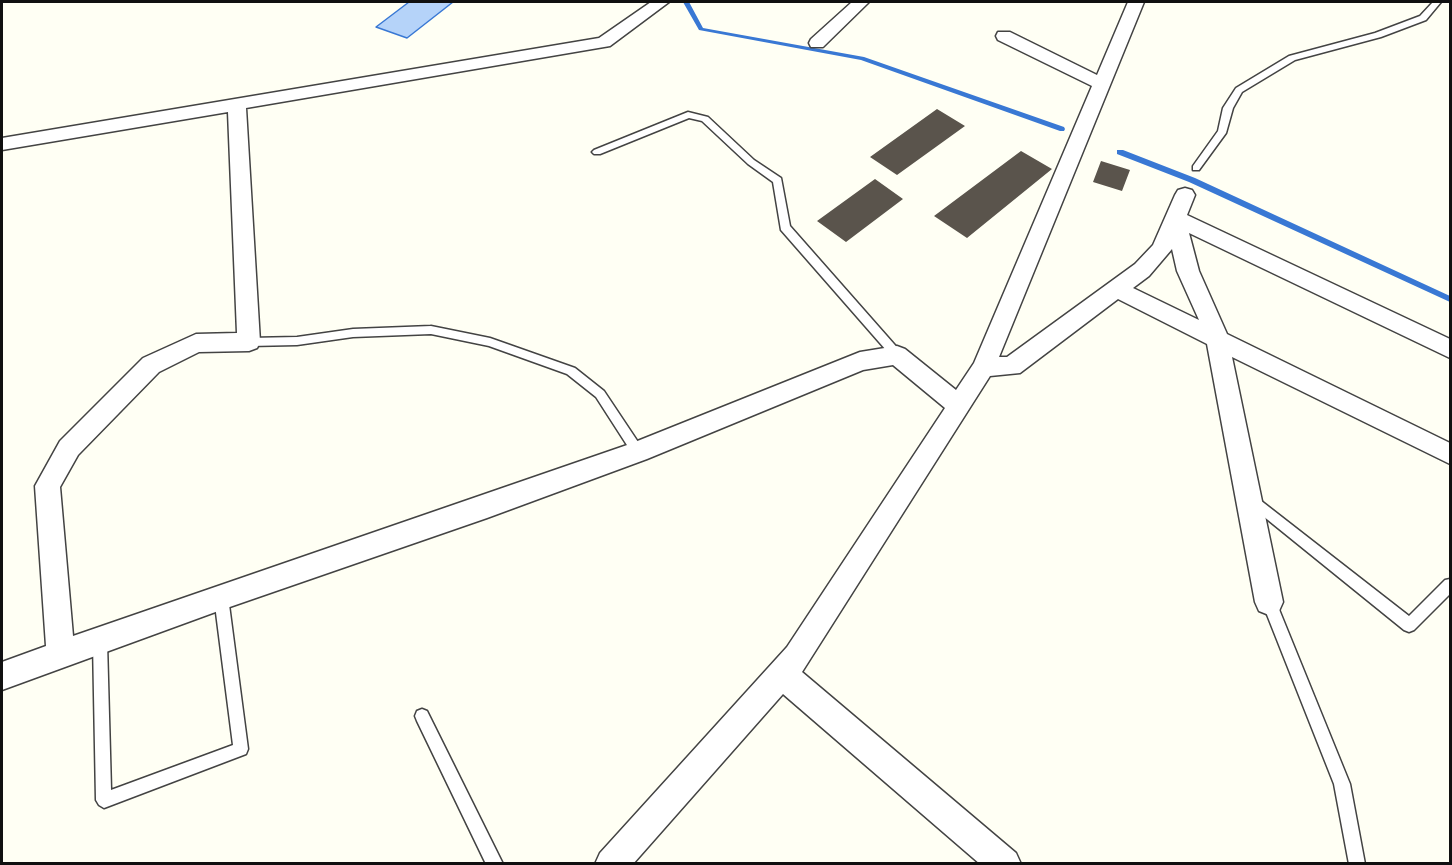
<!DOCTYPE html>
<html>
<head>
<meta charset="utf-8">
<style>
	body { margin:0 }
	#map { position:relative; width:1452px; height:865px; overflow:hidden; background:#fffff4; font-family:Lora,serif }
	canvas { display:block }
	.frame { position:absolute; inset:0; border:3px solid #101010; pointer-events:none }
</style>
</head>
<body>
<div id="map">
<canvas width="1452" height="865"></canvas>
<div class="frame"></div>
</div>
<script>
const ctx = document.querySelector('canvas').getContext('2d');
ctx.lineJoin = 'round';
function paint(path, color) { ctx.fillStyle = color; ctx.fill(path, 'evenodd'); }
const shape = rows => new Path2D(rows.map(r => 'M' + r).join(''));
function trace(path, color, width, dash) { ctx.strokeStyle = color; ctx.lineWidth = width; ctx.lineCap = dash ? 'butt' : 'round'; ctx.setLineDash(dash || []); ctx.stroke(path); }
const water = shape([
	[409,2,453,2,407,38,376,27,409,2]
]);
paint(water, '#b5d3f9');
trace(water, '#3978d4', 1.5);
paint(shape([
	[683,2,689,2,703,28,864,57,1064,127,1065,129,1064,131,1060,131,861,60,699,30,683,2],
	[1117,150,1123,150,1195,178,1450,296,1450,302,1189,182,1117,154,1117,150]
]), '#3978d4');
paint(shape([
	[937,109,965,126,897,175,870,157],
	[1021,151,1052,169,967,238,934,216],
	[1101,161,1130,170,1122,191,1093,182],
	[875,179,903,199,846,242,817,221]
]), '#5a544c');
const lane = shape([
	[1433,2,1441,2,1426,20,1381,37,1295,60,1242,92,1233,108,1226,133,1199,170,1193,170,1193,166,1218,131,1223,108,1236,88,1289,56,1375,33,1420,16,1433,2],
	[688,112,708,117,754,160,781,178,790,226,901,352,903,355,901,358,893,358,781,230,773,182,748,164,702,121,689,118,600,154,594,154,592,152,594,150,688,112],
	[431,326,490,338,575,368,604,391,642,448,644,452,642,456,638,457,634,456,596,397,567,374,489,346,431,334,353,337,297,345,249,346,243,342,249,338,297,337,353,329,431,326],
	[1251,493,1409,616,1445,580,1450,579,1450,594,1414,630,1409,632,1404,630,1247,503,1245,499,1247,495,1251,493],
	[221,591,226,592,228,597,248,749,246,754,104,808,99,805,96,800,93,642,95,637,100,635,105,637,107,642,111,790,233,745,214,597,216,592,221,591],
	[1269,595,1274,597,1276,602,1350,784,1365,864,1349,864,1334,784,1262,602,1264,597,1269,595],
	[422,709,427,711,503,864,486,864,417,721,415,716,417,711,422,709]
]);
const street = shape([
	[651,2,669,2,610,46,246,108,260,342,257,348,249,351,199,352,159,372,78,455,60,487,73,636,630,444,860,352,897,346,905,349,956,390,974,363,1092,86,998,40,996,36,998,32,1010,32,1097,75,1128,2,1144,2,999,357,1007,357,1135,264,1153,245,1175,195,1178,190,1185,188,1192,190,1195,195,1187,215,1450,339,1450,358,1189,233,1199,271,1227,334,1450,443,1450,464,1232,357,1283,602,1279,611,1269,615,1259,611,1255,602,1207,344,1118,299,1020,373,990,376,802,672,1016,853,1021,864,980,864,783,694,633,864,595,864,600,853,787,647,945,408,893,365,863,370,647,459,487,518,221,610,2,690,2,662,46,646,35,486,60,441,143,358,196,334,237,333,228,112,2,150,2,138,599,38,651,2],
	[1172,249,1177,271,1199,320,1133,288,1149,276,1172,249],
	[852,2,869,2,823,47,811,47,809,43,811,39,852,2]
]);
trace(lane, '#434343', 3);
trace(street, '#434343', 3);
paint(lane, '#fff');
paint(street, '#fff');
</script>
</body>
</html>
